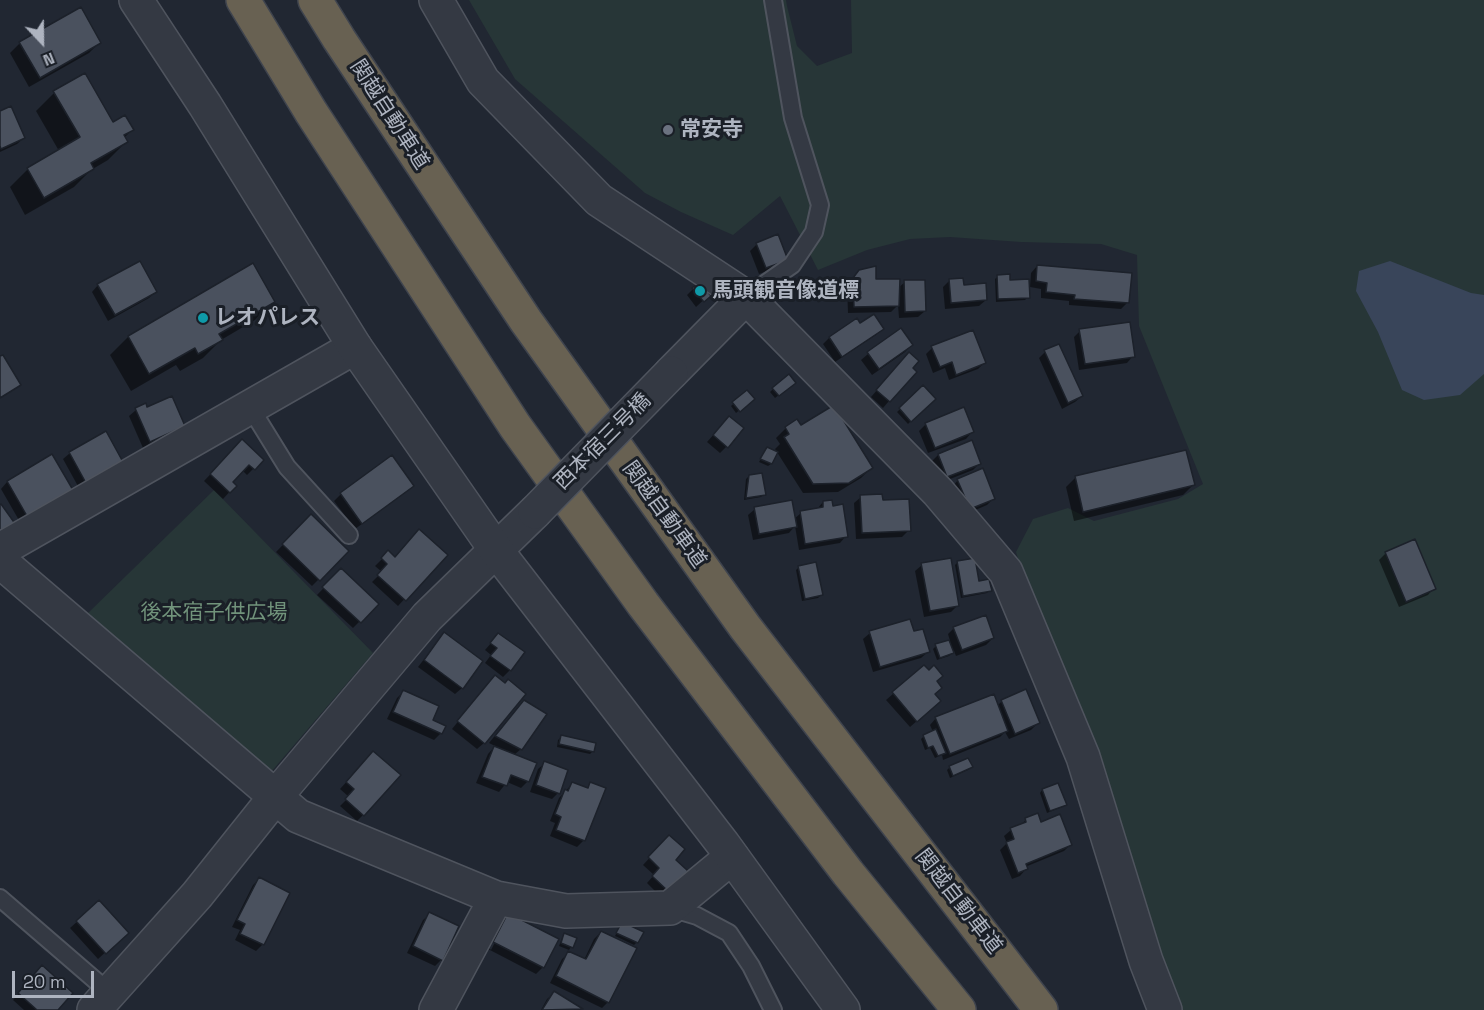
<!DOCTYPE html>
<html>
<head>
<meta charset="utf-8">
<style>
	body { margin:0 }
	#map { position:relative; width:1484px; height:1010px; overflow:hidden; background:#212732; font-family:"Space Grotesk",sans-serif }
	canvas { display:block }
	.north { position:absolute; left:12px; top:12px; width:60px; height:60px; -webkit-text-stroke:4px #1a1f27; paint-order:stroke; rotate:158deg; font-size:16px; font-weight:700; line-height:24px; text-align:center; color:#aeb4c0 }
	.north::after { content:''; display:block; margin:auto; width:21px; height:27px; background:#aeb4c0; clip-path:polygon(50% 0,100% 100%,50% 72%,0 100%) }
	.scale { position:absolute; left:12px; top:971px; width:82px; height:27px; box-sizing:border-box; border:3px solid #aeb4c0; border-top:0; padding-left:8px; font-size:18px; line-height:21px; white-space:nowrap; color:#aeb4c0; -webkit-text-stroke:4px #1a1f27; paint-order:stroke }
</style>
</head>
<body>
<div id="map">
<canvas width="1484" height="1010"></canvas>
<div class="north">N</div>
<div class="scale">20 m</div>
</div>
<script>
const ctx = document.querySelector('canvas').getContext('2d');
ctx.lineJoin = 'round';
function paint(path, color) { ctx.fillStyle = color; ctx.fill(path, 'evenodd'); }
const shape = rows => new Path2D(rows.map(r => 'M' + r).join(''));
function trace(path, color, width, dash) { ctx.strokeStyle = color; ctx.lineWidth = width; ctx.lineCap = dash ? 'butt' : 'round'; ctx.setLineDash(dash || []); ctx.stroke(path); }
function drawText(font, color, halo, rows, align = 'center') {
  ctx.font = font + ' "Space Grotesk","Noto Sans JP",sans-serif'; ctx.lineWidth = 6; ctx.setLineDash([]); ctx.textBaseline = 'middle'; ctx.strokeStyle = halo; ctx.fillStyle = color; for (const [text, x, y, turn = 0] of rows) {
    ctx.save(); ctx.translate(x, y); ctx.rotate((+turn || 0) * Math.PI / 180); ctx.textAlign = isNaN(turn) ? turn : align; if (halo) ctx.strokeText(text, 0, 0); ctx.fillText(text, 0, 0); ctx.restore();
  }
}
paint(shape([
	[469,0,786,0,787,6,797,46,817,66,852,53,851,0,1484,0,1484,1010,1180,1010,1081,730,1079,701,1051,648,1044,620,1027,587,1016,552,1033,519,1068,508,1094,521,1178,499,1203,484,1139,326,1137,255,1101,244,1021,242,950,237,910,239,867,250,818,270,780,196,733,235,681,212,645,193,515,79],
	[214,490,373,653,271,772,86,615]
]), '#273637');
paint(shape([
	[1390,261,1471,293,1484,295,1484,374,1460,395,1424,400,1402,390,1378,332,1356,291,1359,271]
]), '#39455a');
paint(shape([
	[20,43,99,43,89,53,29,87,10,53],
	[54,93,112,124,132,130,124,138,126,142,108,160,91,170,74,187,25,215,10,187,28,169,59,151,36,111],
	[0,112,24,138,17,144,0,152],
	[757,244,786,259,780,266,759,274,750,251],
	[253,265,273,301,255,320,221,340,203,358,180,371,176,365,131,391,110,355,128,337],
	[1037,266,1128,302,1121,309,1069,305,1069,301,1041,298,1041,289,1030,287,1031,273],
	[998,276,1009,282,1028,297,1025,300,996,302,995,279],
	[853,279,874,281,898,288,905,282,925,311,918,317,899,318,898,305,891,312,848,313,847,286],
	[950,280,962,286,986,300,979,306,945,309,943,287],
	[98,285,155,292,149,298,108,321,92,292],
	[693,289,709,295,696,307,687,295],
	[856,320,860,325,882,329,876,335,835,362,823,344,829,338],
	[901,330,911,345,905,352,872,375,861,360,868,354],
	[1080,331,1133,356,1127,363,1079,370,1074,337],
	[932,348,984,363,978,369,949,380,945,368,933,373,926,354],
	[1045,352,1082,396,1075,402,1062,409,1039,358],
	[902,361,889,401,883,408,871,397],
	[791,386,775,398,770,392,773,389],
	[923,387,933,399,908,424,897,412],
	[747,392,753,399,736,413,731,406],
	[145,405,147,409,184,426,177,432,143,448,129,416,136,410],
	[797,421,801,427,871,468,861,478,838,492,803,493,775,449,780,444,776,438,786,428],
	[723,424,726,447,720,453,707,442],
	[926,424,972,432,966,439,928,453,919,431],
	[242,441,262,460,247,475,242,470,231,482,235,486,223,499,204,481],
	[767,448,776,452,771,464,768,466,759,462],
	[70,453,121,462,79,488,63,459],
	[938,455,979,464,973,470,940,483,932,461],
	[52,456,71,490,20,522,1,489,7,482],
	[392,457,412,486,406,492,355,529,334,501,341,494],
	[749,476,764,494,761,497,744,500,746,479],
	[1076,477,1193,485,1183,495,1074,521,1066,487],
	[958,480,994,498,987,505,964,515,952,487],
	[861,497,881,502,909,530,902,537,856,539,854,503],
	[823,502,846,536,840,543,799,550,795,526,789,533,753,540,748,515,755,509,794,519,801,513,817,509],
	[311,516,347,551,312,586,276,552],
	[388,553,394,558,445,555,398,606,372,582,382,572,375,566],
	[1386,553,1434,588,1428,595,1399,607,1379,560],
	[957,563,978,583,990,590,987,593,961,598,955,565],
	[922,565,958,605,951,612,924,617,915,571],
	[799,567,821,595,818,598,802,601,796,570],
	[341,570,377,604,353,628,317,595],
	[954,628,993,638,986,645,956,656,954,651,949,656,937,660,933,649,936,646,950,641,948,634],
	[870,633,913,633,928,652,921,658,873,672,863,639],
	[498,635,510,670,503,677,485,663,491,655,485,650],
	[438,641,462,688,455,694,418,667],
	[924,667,935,681,933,707,910,727,886,700],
	[489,683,505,685,484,743,477,749,452,729],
	[403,692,431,721,441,733,434,740,387,719,397,698],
	[1002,701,1038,723,1031,730,1009,739,1005,732,1000,737,943,760,942,755,935,758,930,748,925,750,921,739,924,736,933,732,930,725,936,718,997,706],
	[517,708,521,749,514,755,528,781,521,788,507,782,499,792,476,783,488,754,495,746,489,743],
	[561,737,593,751,590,754,557,747,558,740],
	[367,759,363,815,357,821,340,806,349,797,340,789],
	[545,763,558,793,552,799,530,792,538,769],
	[950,767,971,767,968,770,950,778,947,770],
	[572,784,586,789,591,784,584,840,577,847,550,836,555,823,550,821,559,798],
	[1057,784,1065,804,1062,807,1047,813,1040,793,1042,790],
	[1026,820,1041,824,1070,845,1064,851,1025,867,1026,869,1020,876,1012,879,1000,850,1007,843,1004,836,1011,830,1019,826],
	[669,837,673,860,686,872,661,897,647,883,654,875,643,865],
	[259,879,263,944,256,951,235,940,240,930,232,927,253,885],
	[99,902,120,939,98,959,70,928],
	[430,914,441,960,435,966,407,953,423,920],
	[508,915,543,967,536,974,488,949,502,921,489,948,491,950,506,921,503,921],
	[622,923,637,942,634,945,615,936],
	[601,932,608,1002,602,1008,550,983,562,959,569,953,584,960,594,939],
	[565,935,571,947,569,950,559,946,562,938],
	[36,974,56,1010,24,1010,13,1000],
	[554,993,581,1010,541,1010,547,999]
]), '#0007');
const building = shape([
	[81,7,101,43,40,78,19,42,81,7],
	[85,73,113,122,125,115,134,130,124,135,128,142,91,163,94,169,44,198,27,168,80,137,53,91,85,73],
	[11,106,25,138,1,149,0,146,0,111,11,106],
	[778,234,788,260,766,268,756,243,778,234],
	[140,261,157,292,115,315,97,284,140,261],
	[253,263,275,302,219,334,223,340,198,354,195,348,149,374,128,336,253,263],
	[1037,265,1132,273,1129,303,1074,299,1075,295,1046,292,1047,283,1036,281,1037,265],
	[876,266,876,279,900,279,899,306,854,307,853,278,859,270,876,266],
	[1010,274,1010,280,1029,279,1030,298,998,299,997,275,1010,274],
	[963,278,964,285,986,283,987,300,951,303,949,279,963,278],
	[904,280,925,280,926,311,905,312,904,280],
	[700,282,711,296,704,302,692,288,700,282],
	[874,314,884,329,842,357,829,337,857,318,860,323,874,314],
	[1130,322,1135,357,1085,364,1079,329,1130,322],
	[901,328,913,345,879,369,867,352,901,328],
	[973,330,986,363,956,375,952,362,940,367,931,346,973,330],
	[1059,344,1083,396,1068,403,1044,350,1059,344],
	[909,352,919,361,913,368,917,372,890,402,876,390,909,352],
	[3,355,21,385,0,398,0,356,3,355],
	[789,374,796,383,779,396,772,388,789,374],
	[923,385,936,399,911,422,899,408,923,385],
	[747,390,755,399,740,412,732,402,747,390],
	[172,396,185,426,150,442,135,408,146,403,147,407,172,396],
	[834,405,873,468,849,483,813,484,784,437,789,434,785,427,797,419,801,425,834,405],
	[964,407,974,432,935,448,925,423,964,407],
	[729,416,744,428,728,448,713,435,729,416],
	[106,431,123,462,86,483,69,452,106,431],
	[242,439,264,460,255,470,249,465,233,482,237,486,230,493,210,474,242,439],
	[972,440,981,464,947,477,938,454,972,440],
	[767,447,778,452,772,464,760,459,767,447],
	[1186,450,1195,485,1083,512,1075,476,1186,450],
	[52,454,73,490,27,516,7,481,52,454],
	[392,455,414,486,362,524,340,493,392,455],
	[983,468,995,499,970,509,957,479,983,468],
	[762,473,766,495,746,498,749,475,762,473],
	[882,494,883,500,909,499,911,531,862,533,860,495,882,494],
	[792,500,797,527,759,534,754,507,792,500],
	[832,500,833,506,843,504,848,537,805,544,800,511,823,507,823,501,832,500],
	[1,504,16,525,0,534,0,505,1,504],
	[311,514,349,551,320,581,282,544,311,514],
	[419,529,448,555,406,601,377,575,387,564,381,558,388,550,395,557,419,529],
	[1415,539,1436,589,1406,602,1385,552,1415,539],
	[951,558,959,606,930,611,921,563,951,558],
	[975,558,979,581,989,579,992,591,963,596,957,561,975,558],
	[816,562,823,595,805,599,798,566,816,562],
	[341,568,379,604,361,623,322,587,341,568],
	[986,615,994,638,962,650,953,627,986,615],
	[910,619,914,631,923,629,930,652,880,667,869,631,910,619],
	[444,632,483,661,463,689,424,660,444,632],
	[498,633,525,652,511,671,490,656,497,648,490,643,498,633],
	[949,640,954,653,940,658,935,644,949,640],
	[924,665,929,670,934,665,943,676,937,681,942,688,935,694,941,701,917,722,892,692,924,665],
	[495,675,505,683,508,679,526,694,485,744,457,721,495,675],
	[1026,689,1040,723,1015,734,1001,700,1026,689],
	[403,690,439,706,433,720,446,726,442,734,393,712,403,690],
	[994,694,1008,731,950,754,935,717,994,694],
	[524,700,547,714,522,750,495,736,524,700],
	[936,729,946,753,938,756,933,746,928,748,923,735,936,729],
	[561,735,596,743,594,752,559,744,561,735],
	[494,746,537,763,529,782,511,775,507,786,482,777,494,746],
	[373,751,401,775,364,816,345,799,354,789,346,782,373,751],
	[968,758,973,767,953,776,949,766,968,758],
	[544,761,568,770,560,794,536,785,544,761],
	[572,782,588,788,590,782,606,788,585,841,556,830,561,817,555,814,565,789,568,791,572,782],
	[1058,783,1067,805,1050,811,1042,789,1058,783],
	[1038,813,1041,822,1060,814,1072,845,1026,864,1028,869,1018,873,1006,842,1014,839,1010,828,1026,822,1025,818,1038,813],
	[669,835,685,849,676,860,688,871,669,892,652,876,659,868,648,857,669,835],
	[259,877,290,893,264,945,240,934,245,924,237,920,259,877],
	[99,900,129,933,106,954,76,921,99,900],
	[429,912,459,926,443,961,413,946,429,912],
	[508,913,559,939,544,968,493,942,508,913],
	[622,922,644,932,638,943,616,933,622,922],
	[601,931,637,948,609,1003,556,976,568,951,586,959,601,931],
	[564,933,577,938,573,948,561,943,564,933],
	[42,965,73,993,58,1010,37,1010,18,993,42,965],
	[554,991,583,1009,542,1010,554,991]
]);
paint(building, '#4a515e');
trace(building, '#1c212a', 1.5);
const service = shape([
	[746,297,792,265,814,232,820,205,793,118,773,0],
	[250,407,287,467,349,535],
	[0,898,110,993],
	[670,908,697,916,729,933,751,966,773,1010]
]);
const minor = shape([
	[436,0,483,81,599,200,746,297,938,492,1006,572,1083,757,1146,961,1165,1010],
	[671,373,746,297],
	[0,550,355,347],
	[0,561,298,816,496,898,566,911,670,908,732,857],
	[94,1010,197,895,276,796,427,617,535,512],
	[436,1010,496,898]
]);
const tertiary = shape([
	[136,0,205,105,355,347,496,550,723,844,843,1010]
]);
const motorway = shape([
	[243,0,311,112,515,426,643,604,848,873,959,1010],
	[315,0,339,39,526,321,745,627,1041,1010]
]);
trace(service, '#4f545e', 20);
trace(minor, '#4f545e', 36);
trace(tertiary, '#4f545e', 36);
trace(motorway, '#3f444e', 36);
trace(service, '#343943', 16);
trace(minor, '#343943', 33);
trace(tertiary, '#343943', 33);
trace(motorway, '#686152', 33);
const minorBridge = shape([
	[535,512,671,373]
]);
trace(minorBridge, '#4f545e', 36, []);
trace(minorBridge, '#343943', 33);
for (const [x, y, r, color] of [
	[668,130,6,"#6b7280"],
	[700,291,6,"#0f9aa8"],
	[203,318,6,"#0f9aa8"]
]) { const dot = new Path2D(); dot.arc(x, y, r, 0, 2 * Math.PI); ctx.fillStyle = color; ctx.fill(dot); trace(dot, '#1a1f27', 2); }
drawText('21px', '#aeb4c0', '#1a1f27', [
	["関越自動車道",389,115,57],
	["西本宿三号橋",603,442,-45],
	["関越自動車道",664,515,54],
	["関越自動車道",958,902,52]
]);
drawText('bold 21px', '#aeb4c0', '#1a1f27', [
	["常安寺",680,130],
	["馬頭観音像道標",712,291],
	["レオパレス",215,318]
], 'left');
drawText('21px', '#71937b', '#1a1f27', [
	["後本宿子供広場",214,613]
]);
</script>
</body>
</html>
